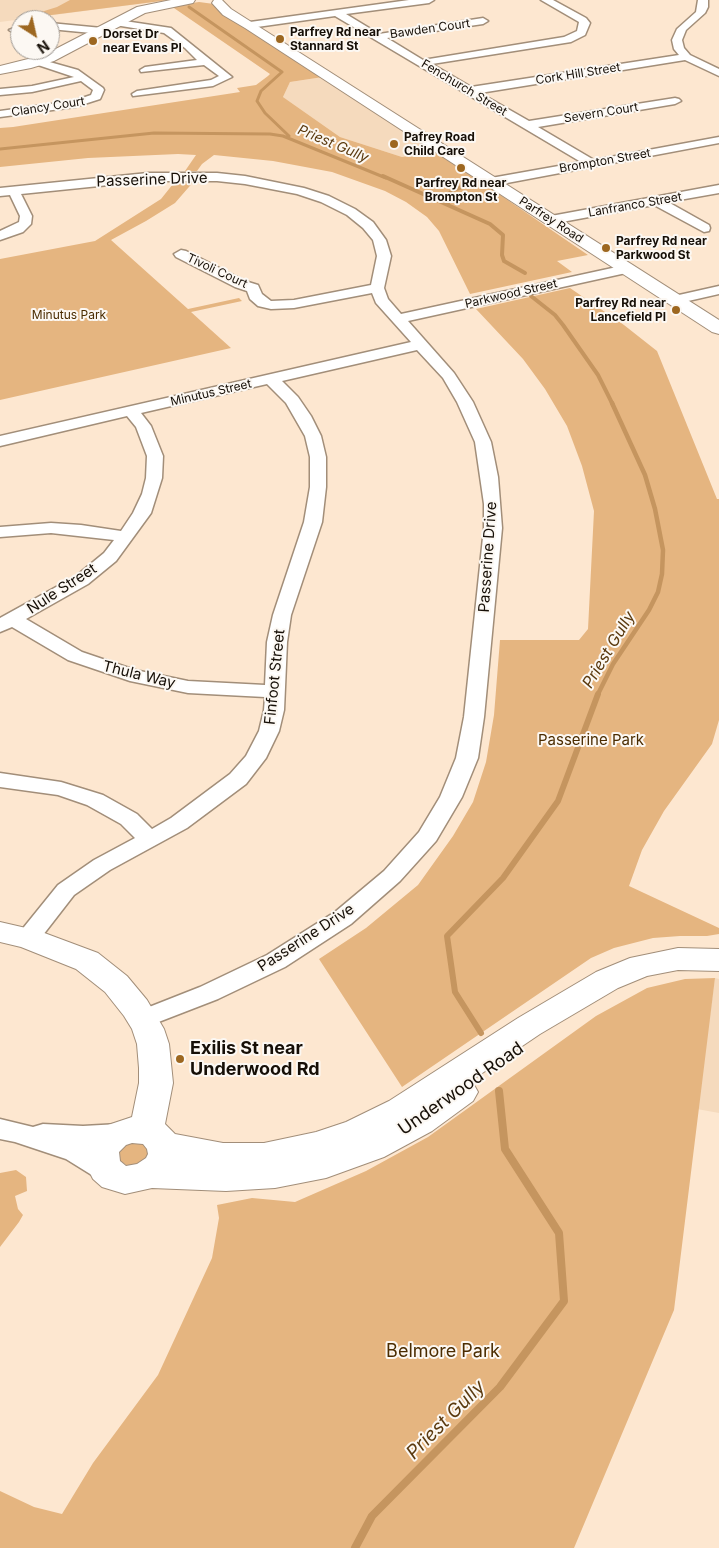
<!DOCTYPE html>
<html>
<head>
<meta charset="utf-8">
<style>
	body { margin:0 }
	#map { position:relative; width:719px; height:1548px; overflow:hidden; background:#fde7d0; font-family:Inter,sans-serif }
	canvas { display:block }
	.north { position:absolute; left:10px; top:10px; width:50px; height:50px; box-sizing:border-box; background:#fcf8f3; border:1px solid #a09b95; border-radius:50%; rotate:145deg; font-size:14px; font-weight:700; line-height:20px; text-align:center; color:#160f07 }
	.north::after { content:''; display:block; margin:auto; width:18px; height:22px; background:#9d6720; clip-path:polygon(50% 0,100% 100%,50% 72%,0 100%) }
</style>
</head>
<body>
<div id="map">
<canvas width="719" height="1548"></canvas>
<div class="north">N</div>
</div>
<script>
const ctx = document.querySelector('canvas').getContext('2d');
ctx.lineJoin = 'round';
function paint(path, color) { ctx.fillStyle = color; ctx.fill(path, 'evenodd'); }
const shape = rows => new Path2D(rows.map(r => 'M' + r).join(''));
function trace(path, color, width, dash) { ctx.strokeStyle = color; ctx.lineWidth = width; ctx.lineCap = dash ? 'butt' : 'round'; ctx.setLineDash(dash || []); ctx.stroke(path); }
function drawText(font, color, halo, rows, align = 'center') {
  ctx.font = font + ' Inter,sans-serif'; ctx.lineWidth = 4; ctx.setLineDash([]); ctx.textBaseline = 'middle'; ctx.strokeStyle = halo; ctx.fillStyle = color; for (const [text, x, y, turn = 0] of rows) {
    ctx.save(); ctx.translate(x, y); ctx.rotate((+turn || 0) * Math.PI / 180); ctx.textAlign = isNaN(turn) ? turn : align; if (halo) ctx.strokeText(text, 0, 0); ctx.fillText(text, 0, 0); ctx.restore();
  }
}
paint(shape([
	[0,0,169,0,0,22],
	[323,77,436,151,402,157,340,137,283,97,290,82],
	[715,978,719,979,719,1113,697,1109]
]), '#f5dabd');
paint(shape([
	[70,0,169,0,28,18,25,17,57,7],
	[199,2,214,4,323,77,290,82,283,97,340,137,402,157,436,151,588,255,557,261,572,272,470,294,439,231,427,217,406,202,385,191,332,172,273,161,214,155,202,164,197,171,185,171,196,155,178,154,88,158,0,167,0,128,13,127,240,92,237,88,256,85,268,76,270,74,171,6],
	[177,179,195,180,175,203,146,221,111,240,188,309,239,298,242,301,191,312,231,348,0,400,0,259,95,241,161,199],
	[570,288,624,325,657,351,717,499,719,499,719,720,712,744,664,811,642,850,629,886,719,928,719,934,707,936,680,936,653,938,614,948,591,958,402,1087,319,959,366,928,418,885,453,836,473,802,486,762,494,715,500,640,579,640,588,629,594,511,582,466,567,426,545,389,523,359,476,309],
	[715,978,674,1310,574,1548,0,1548,0,1491,34,1507,62,1514,93,1463,158,1375,212,1258,219,1218,217,1205,252,1198,295,1202,366,1171,428,1137,596,1016,647,988,685,979],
	[142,1142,150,1151,144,1163,128,1166,120,1161,118,1154,127,1143],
	[16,1170,26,1177,27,1191,15,1196,18,1209,23,1215,19,1222,0,1247,0,1173]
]), '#e5b580');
trace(shape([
	[189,7,282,72,261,91,257,101,265,113,289,136],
	[0,149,154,133,270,134,283,136,386,178]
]), '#c5955f', 3);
trace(shape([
	[383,176,490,224,503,235,502,255,504,261,525,273],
	[448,204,445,201,449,194,453,190,462,187],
	[531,296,555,315,563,325,598,375,613,405]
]), '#c5955f', 4);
trace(shape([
	[597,696,613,664,649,610,658,592,662,574,663,550,655,509,645,475,612,403]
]), '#c5955f', 4.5);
trace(shape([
	[481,1033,455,992,447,936,503,878,558,801,598,694]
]), '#c5955f', 6);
trace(shape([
	[355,1548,372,1516,500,1387,564,1301,559,1233,505,1149,499,1091]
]), '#c5955f', 8);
const street = shape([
	[409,0,434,0,429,3,346,14,379,34,483,18,488,21,483,24,387,38,423,60,564,37,577,31,579,22,541,0,553,0,586,18,590,23,585,35,571,42,432,64,471,87,679,55,674,49,672,40,677,29,696,12,698,0,708,0,708,7,705,13,686,30,682,40,684,48,690,55,719,69,719,76,685,60,480,93,529,121,675,98,679,99,681,101,675,104,538,127,594,160,719,137,719,143,491,186,487,185,485,182,487,179,491,178,581,162,335,16,250,28,245,25,250,22,409,0],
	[118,20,171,28,232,77,213,86,133,96,132,94,137,91,211,80,219,76,204,65,141,72,140,70,145,67,197,60,185,48,164,33,115,25,115,21,118,20],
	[50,23,102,28,107,31,102,34,50,29,50,23],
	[20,26,20,32,14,33,9,30,20,26],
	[39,59,78,70,103,88,104,90,101,97,100,99,75,107,0,117,0,111,73,101,91,95,93,90,81,81,32,92,0,95,0,89,32,86,74,77,35,64,34,62,35,60,39,59],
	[148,173,217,173,245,176,304,188,329,196,355,209,373,222,386,240,391,256,384,288,388,299,401,314,626,265,633,269,626,273,408,321,454,373,473,402,491,442,498,477,502,528,484,717,478,758,462,797,436,841,400,881,351,924,285,967,218,999,143,1028,134,1025,131,1019,134,1013,200,987,267,955,335,912,384,871,419,832,440,797,456,758,464,717,484,528,484,504,475,442,457,402,443,378,417,350,282,381,298,397,311,416,321,436,326,457,326,487,322,522,291,615,287,642,284,710,279,731,266,758,246,784,187,828,110,870,74,895,36,944,28,946,20,944,16,938,20,932,58,885,94,860,135,838,121,824,87,805,58,795,0,787,0,773,61,782,103,795,137,814,152,829,171,818,230,774,246,756,259,731,264,710,265,697,188,693,130,681,68,660,12,627,0,632,0,618,76,576,104,553,114,540,51,533,0,537,0,527,51,523,81,525,121,531,133,513,142,494,146,478,147,456,136,427,127,416,0,446,0,436,411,342,376,303,372,293,294,308,271,309,258,306,250,299,247,291,235,287,176,257,174,254,181,250,186,251,245,281,258,285,262,294,271,301,294,300,371,285,377,256,373,240,363,228,347,215,321,202,297,194,245,184,217,181,148,181,21,194,32,216,31,224,23,232,0,240,0,231,19,222,20,216,10,195,0,196,0,188,148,173],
	[267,384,286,403,305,436,310,457,310,487,304,522,273,615,267,642,265,685,188,681,135,670,82,652,26,619,88,584,116,561,151,513,162,478,163,456,151,426,141,413,267,384],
	[719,185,719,193,668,202,709,225,710,228,709,231,704,232,654,205,551,224,545,220,551,216,719,185],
	[719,286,719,294,675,304,668,300,670,297,719,286],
	[0,1119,33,1127,43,1124,83,1126,119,1124,128,1127,132,1134,128,1141,119,1144,88,1146,115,1161,119,1169,115,1177,105,1180,95,1177,66,1159,15,1142,0,1139,0,1119]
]);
const secondary = shape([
	[171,0,195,0,193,3,145,13,54,61,31,68,0,74,0,66,44,55,137,7,171,0],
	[214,0,222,0,231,9,719,320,719,334,712,332,245,28,223,15,212,3,214,0],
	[0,922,39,931,98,953,127,976,147,1000,164,1029,169,1044,173,1083,165,1124,175,1134,223,1143,264,1143,316,1132,346,1122,389,1101,518,1018,596,972,630,958,678,948,719,949,719,971,678,970,647,976,618,988,540,1034,469,1082,473,1083,478,1092,473,1101,432,1131,384,1157,326,1178,275,1188,226,1191,152,1188,125,1194,102,1187,93,1179,84,1161,85,1151,95,1133,102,1127,132,1117,139,1083,139,1068,137,1044,132,1029,124,1016,105,992,76,969,21,947,0,942,0,922],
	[132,1143,143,1144,147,1149,148,1154,146,1158,137,1164,126,1166,120,1161,119,1152,126,1145,132,1143]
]);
trace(street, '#a28e79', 3);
trace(secondary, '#a28e79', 2);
paint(street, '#fff');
paint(secondary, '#fff');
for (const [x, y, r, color] of [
	[280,39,5,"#9d6720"],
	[93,41,5,"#9d6720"],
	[394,144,5,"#9d6720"],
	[461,168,5,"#9d6720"],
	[606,248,5,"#9d6720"],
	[676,310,5,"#9d6720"],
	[180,1059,5,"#9d6720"]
]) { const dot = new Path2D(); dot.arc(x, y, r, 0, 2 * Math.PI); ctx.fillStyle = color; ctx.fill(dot); trace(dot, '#fcf8f3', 2); }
drawText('12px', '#160f07', '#fcf8f3', [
	["Bawden Court",430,29,-8],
	["Cork Hill Street",578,74,-9],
	["Fenchurch Street",464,88,31],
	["Clancy Court",48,107,-9],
	["Severn Court",601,113,-9],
	["Brompton Street",605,161,-10],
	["Lanfranco Street",635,205,-10],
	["Parfrey Road",551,220,33],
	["Tivoli Court",217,271,25],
	["Parkwood Street",511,294,-13],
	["Minutus Street",211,393,-13]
]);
drawText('bold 12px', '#160f07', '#fcf8f3', [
	["Parfrey Rd near",290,32],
	["Stannard St",290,46],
	["Dorset Dr",103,34],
	["near Evans Pl",103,48],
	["Pafrey Road",404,137],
	["Child Care",404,151],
	["Parfrey Rd near",461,183,"center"],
	["Brompton St",461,197,"center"],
	["Parfrey Rd near",616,241],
	["Parkwood St",616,255],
	["Parfrey Rd near",666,303,"right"],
	["Lancefield Pl",666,317,"right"]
], 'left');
drawText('12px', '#4b2c00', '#fcf8f3', [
	["Minutus Park",69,315]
]);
drawText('italic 14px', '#5b3a0f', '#fcf8f3', [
	["Priest Gully",333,144,23]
]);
drawText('15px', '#160f07', '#fcf8f3', [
	["Passerine Drive",152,180,-2],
	["Passerine Drive",488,557,-86],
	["Nule Street",62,589,-33],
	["Thula Way",139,675,14],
	["Finfoot Street",275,677,-84],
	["Passerine Drive",306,938,-33]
]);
drawText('15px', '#4b2c00', '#fcf8f3', [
	["Passerine Park",591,740]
]);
drawText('italic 16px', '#5b3a0f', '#fcf8f3', [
	["Priest Gully",609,650,-59]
]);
drawText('bold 18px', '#160f07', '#fcf8f3', [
	["Exilis St near",190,1049],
	["Underwood Rd",190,1070]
], 'left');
drawText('18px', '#160f07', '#fcf8f3', [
	["Underwood Road",461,1089,-35]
]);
drawText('18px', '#4b2c00', '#fcf8f3', [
	["Belmore Park",443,1352]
]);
drawText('italic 19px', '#5b3a0f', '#fcf8f3', [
	["Priest Gully",446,1420,-45]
]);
</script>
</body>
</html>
